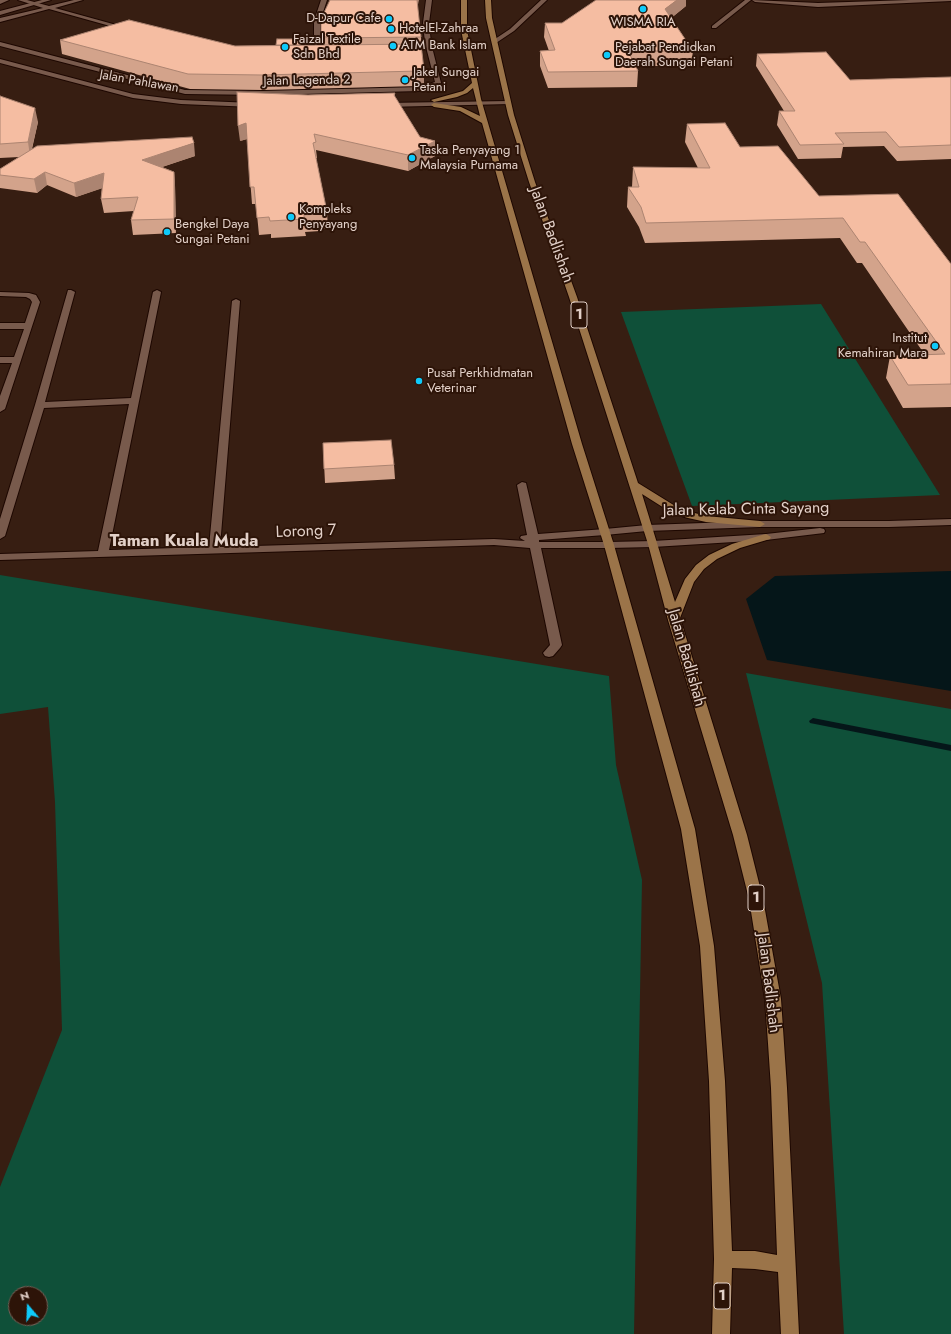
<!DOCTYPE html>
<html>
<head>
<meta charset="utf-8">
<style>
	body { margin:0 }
	#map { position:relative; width:951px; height:1334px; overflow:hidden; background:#371e12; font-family:Jost,sans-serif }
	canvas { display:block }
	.north { position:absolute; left:8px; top:1286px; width:40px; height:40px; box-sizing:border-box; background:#2d1408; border:1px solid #755f55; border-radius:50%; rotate:341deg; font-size:11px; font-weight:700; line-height:16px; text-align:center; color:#e2d0c8 }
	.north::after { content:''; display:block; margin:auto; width:14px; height:18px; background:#0ecafa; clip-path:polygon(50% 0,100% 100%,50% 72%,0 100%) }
</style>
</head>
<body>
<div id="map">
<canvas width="951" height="1334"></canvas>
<div class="north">N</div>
</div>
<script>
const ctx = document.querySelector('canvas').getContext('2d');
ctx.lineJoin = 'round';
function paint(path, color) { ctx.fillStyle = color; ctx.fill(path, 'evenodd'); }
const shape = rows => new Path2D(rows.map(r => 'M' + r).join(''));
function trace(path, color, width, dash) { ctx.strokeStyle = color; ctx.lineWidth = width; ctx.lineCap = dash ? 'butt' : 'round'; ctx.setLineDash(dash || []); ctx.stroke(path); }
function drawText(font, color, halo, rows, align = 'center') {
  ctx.font = font + ' Jost,sans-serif'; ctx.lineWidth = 4; ctx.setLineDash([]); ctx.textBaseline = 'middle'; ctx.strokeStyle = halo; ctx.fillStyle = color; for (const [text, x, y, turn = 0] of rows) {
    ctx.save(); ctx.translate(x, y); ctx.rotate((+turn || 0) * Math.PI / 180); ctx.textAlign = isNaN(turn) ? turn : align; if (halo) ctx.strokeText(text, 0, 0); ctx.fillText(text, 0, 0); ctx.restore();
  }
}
paint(shape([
	[821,304,940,495,692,506,621,312],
	[0,575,609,676,616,765,642,880,634,1334,0,1334,0,1187,62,1030,55,802,48,707,0,714],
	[16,1294,40,1294,40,1318,16,1318],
	[746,673,951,709,951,1334,844,1334,822,983]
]), '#0f5039');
paint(shape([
	[951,571,951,691,767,660,746,599,775,576]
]), '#051619');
paint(shape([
	[813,718,951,745,951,751,810,723,809,721,813,718]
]), '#051619');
const street = shape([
	[0,0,9,0,0,4,0,0],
	[18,0,27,0,49,6,74,0,83,0,55,8,131,29,128,31,49,9,0,22,0,18,43,8,18,0],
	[321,0,327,0,320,21,320,45,321,49,331,56,328,58,317,51,314,45,314,21,321,0],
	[426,0,432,0,429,23,431,43,441,83,436,87,420,91,263,95,185,94,0,46,0,42,185,90,263,91,420,87,435,82,425,43,423,23,426,0],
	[541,0,547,0,514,31,496,43,492,43,492,41,510,29,541,0],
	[745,0,751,0,716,28,712,28,712,26,745,0],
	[752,0,818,3,910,0,951,0,951,1,818,7,755,2,752,0],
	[68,290,71,290,75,292,45,402,131,398,153,292,157,290,161,292,109,550,209,547,232,301,236,299,240,301,220,547,494,539,525,541,520,538,521,536,527,535,517,485,522,482,526,483,538,534,605,529,610,532,605,535,539,540,539,542,609,542,614,545,609,548,541,548,562,645,560,648,553,656,549,657,545,656,543,653,550,645,530,548,494,545,0,560,0,554,98,551,129,404,44,408,5,536,0,539,0,519,35,405,68,290],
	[0,292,29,293,36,295,40,302,5,409,0,412,0,396,12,363,0,363,0,357,14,357,24,329,0,329,0,323,25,323,32,302,30,299,26,297,0,296,0,292]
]);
const secondary = shape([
	[42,0,51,0,0,15,0,11,42,0],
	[0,59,133,94,181,100,253,103,256,105,253,107,181,104,133,98,0,63,0,59],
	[508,101,511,103,510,104,385,107,382,105,385,103,508,101],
	[951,519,951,525,889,527,760,527,647,531,605,535,600,532,605,529,647,525,760,521,889,521,951,519],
	[820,528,824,529,825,531,824,533,766,540,653,547,609,548,604,545,609,542,653,541,766,534,820,528]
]);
const primary = shape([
	[461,0,467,0,467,30,481,99,582,444,614,545,695,829,714,946,725,1081,732,1251,755,1251,777,1255,771,1088,765,999,749,899,733,835,668,620,648,544,569,297,529,182,508,115,486,18,485,0,491,0,492,18,514,115,535,182,577,297,638,483,680,509,691,512,706,516,760,521,765,524,760,527,706,522,688,518,672,513,642,494,675,602,685,579,696,565,709,555,732,544,762,535,766,534,771,537,770,539,740,548,717,559,704,569,694,582,680,618,747,835,763,899,781,999,787,1088,799,1334,781,1334,778,1272,755,1269,732,1268,730,1334,712,1334,714,1259,709,1081,700,946,681,829,604,545,572,444,482,123,460,111,434,107,431,105,434,103,461,107,480,116,473,88,467,93,457,97,434,102,431,100,463,91,472,83,461,30,461,0]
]);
trace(street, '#1d0700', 2);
trace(secondary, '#1d0700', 2);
trace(primary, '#1d0700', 2);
paint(street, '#785a4c');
paint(secondary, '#785a4c');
paint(primary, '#9b7449');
paint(shape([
	[686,6,671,18,693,51,691,66,636,66,638,71,637,87,548,88,540,66,540,51,549,51,544,37,545,23,562,23],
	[417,7,421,37,424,84,420,86,263,90,190,89,62,54,60,40,235,46,322,45,321,19],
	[757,54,850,80,951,77,951,159,897,161,884,146,843,147,841,158,798,159,777,125,779,111,784,111,756,66],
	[395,93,395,97,420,137,435,141,435,156,408,171,316,150,317,158,316,158,327,212,328,229,320,229,320,231,305,232,306,236,271,238,271,234,259,235,256,204,252,204,247,139,240,141,308,95],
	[0,96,38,122,32,149,195,156,162,167,174,172,175,185,176,233,133,235,131,220,134,211,104,213,101,199,102,188,76,197,47,185,37,193,0,188,0,169,19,157,0,158],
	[687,124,740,147,819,196,951,264,951,407,903,408,886,378,890,356,925,355,862,263,857,263,840,238,645,243,639,227,627,207,628,187,632,187,633,167,698,168,685,142],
	[323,443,394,465,395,479,325,483]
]), '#d3a38b');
paint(shape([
	[416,0,419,0,417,9],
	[677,0,686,0,686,6,664,24,665,9],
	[424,70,424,84,420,86,419,71],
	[35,108,38,122,30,156,28,142],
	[246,123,247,139,240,141,238,126],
	[435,141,435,156,408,171,408,155],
	[194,143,195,156,144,173,142,160],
	[45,172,47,185,37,193,34,179],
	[174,172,175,185,176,233,174,219],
	[104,173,106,187,76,197,74,183]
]), '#ac8471');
const building = shape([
	[330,0,417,0,421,37,328,38,321,35,321,19,330,0],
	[596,0,677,0,665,9,693,51,628,51,638,71,548,72,540,51,555,50,545,23,562,23,596,0],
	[129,20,235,46,421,44,424,70,419,71,262,75,188,74,60,40,129,20],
	[277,39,312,39,315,45,276,45,277,39],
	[826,52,850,80,951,77,951,145,899,147,886,132,835,133,844,144,800,145,779,111,795,111,757,54,826,52],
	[237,92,308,95,395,93,394,95,420,137,435,141,408,155,314,134,316,142,313,143,327,212,319,212,319,214,304,215,304,219,270,221,269,217,257,218,254,187,250,187,246,123,238,126,237,92],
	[0,96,35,108,28,142,0,144,0,96],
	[725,123,740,147,778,146,819,196,898,194,951,264,951,384,908,385,890,356,945,354,865,242,860,242,843,218,646,223,641,207,628,187,639,187,633,167,710,168,687,124,725,123],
	[192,137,194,143,142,160,174,172,174,219,131,220,138,197,101,199,104,173,74,183,45,172,34,179,0,175,0,169,37,146,192,137],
	[391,440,394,465,324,469,323,443,391,440]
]);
paint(building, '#f5bda2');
trace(building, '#ac8471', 1);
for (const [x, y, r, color] of [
	[643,9,4,"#0ecafa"],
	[389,19,4,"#0ecafa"],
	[391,29,4,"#0ecafa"],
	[393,46,4,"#0ecafa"],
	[285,47,4,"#0ecafa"],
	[607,55,4,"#0ecafa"],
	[405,80,4,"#0ecafa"],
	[412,158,4,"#0ecafa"],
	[291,217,4,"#0ecafa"],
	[167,232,4,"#0ecafa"],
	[935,346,4,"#0ecafa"],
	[419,381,4,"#0ecafa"]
]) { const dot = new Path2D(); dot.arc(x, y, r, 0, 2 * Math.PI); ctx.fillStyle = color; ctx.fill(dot); trace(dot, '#2d1408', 1.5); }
drawText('13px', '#e2d0c8', '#2d1408', [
	["D-Dapur Cafe",381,19,"right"],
	["WISMA RIA",643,23,"center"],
	["HotelEl-Zahraa",399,29],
	["Faizal Textile",293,40],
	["Sdn Bhd",293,55],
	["ATM Bank Islam",401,46],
	["Pejabat Pendidkan",615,48],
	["Daerah Sungai Petani",615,63],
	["Jakel Sungai",413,73],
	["Petani",413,88],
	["Taska Penyayang 1",420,151],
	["Malaysia Purnama",420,166],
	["Kompleks",299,210],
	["Penyayang",299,225],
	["Bengkel Daya",175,225],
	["Sungai Petani",175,240],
	["Institut",927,339,"right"],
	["Kemahiran Mara",927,354,"right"],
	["Pusat Perkhidmatan",427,374],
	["Veterinar",427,389]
], 'left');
drawText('13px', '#e2d0c8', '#2d1408', [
	["Jalan Lagenda 2",307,81,-1],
	["Jalan Pahlawan",139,82,10]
]);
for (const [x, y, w] of [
	[579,315,16],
	[756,898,16],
	[722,1296,16]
]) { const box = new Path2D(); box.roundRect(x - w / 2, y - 13, w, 26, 3); ctx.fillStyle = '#2d1408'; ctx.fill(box); trace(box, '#e2d0c8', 1); }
drawText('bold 15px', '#e2d0c8', null, [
	["1",579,315],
	["1",756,898],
	["1",722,1296]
]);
drawText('16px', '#e2d0c8', '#2d1408', [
	["Jalan Badlishah",551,235,70],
	["Jalan Kelab Cinta Sayang",746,510,-1],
	["Lorong 7",306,532,-2],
	["Jalan Badlishah",686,658,74],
	["Jalan Badlishah",768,983,83]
]);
drawText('bold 17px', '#e2d0c8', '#2d1408', [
	["Taman Kuala Muda",184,542]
]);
</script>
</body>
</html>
